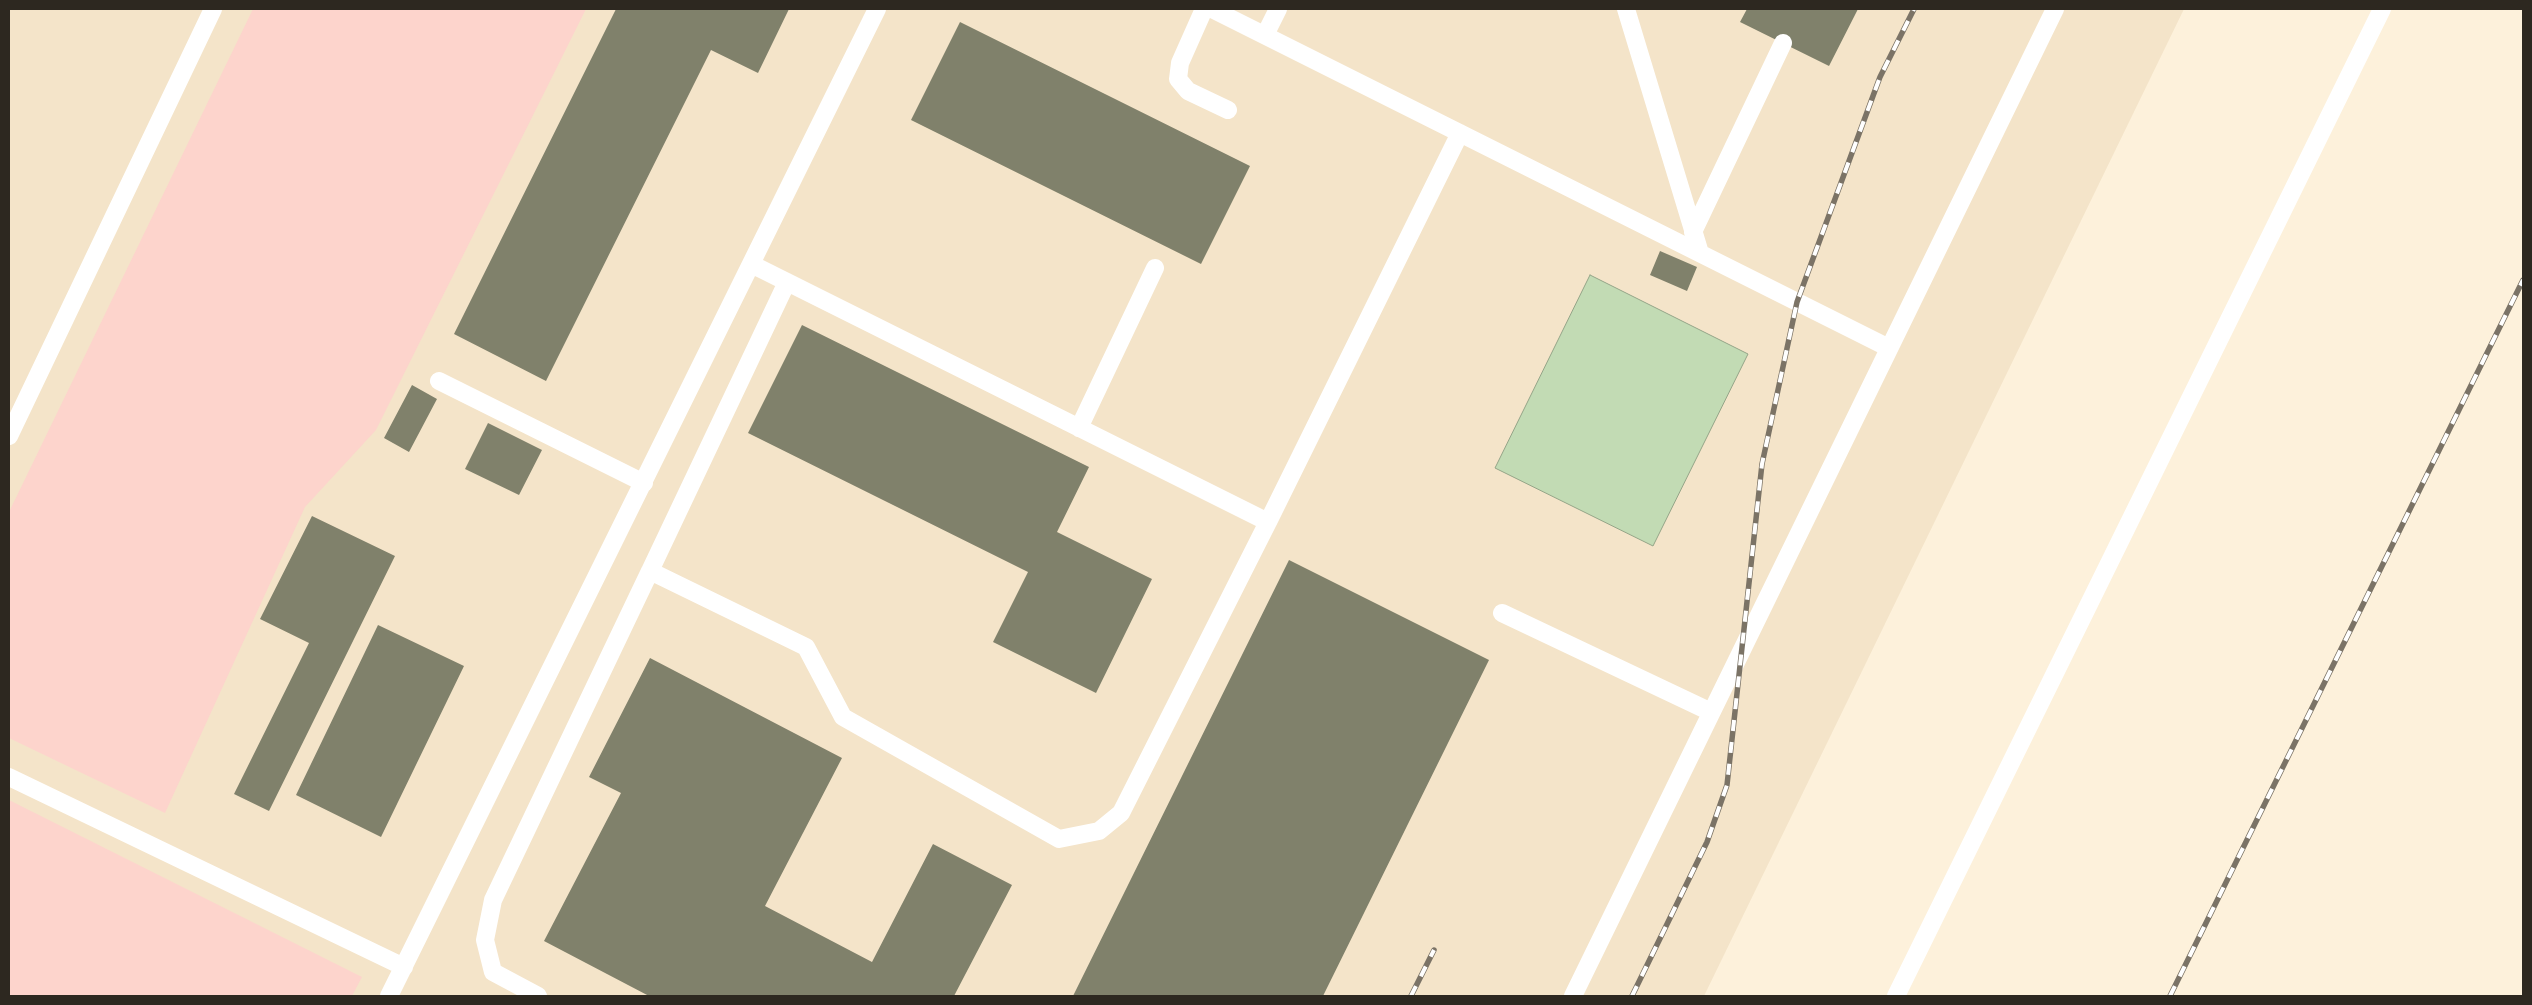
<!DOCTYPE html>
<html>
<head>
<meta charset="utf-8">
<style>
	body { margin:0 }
	#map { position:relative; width:2532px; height:1005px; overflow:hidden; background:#fdf1db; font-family:"Noto Sans",sans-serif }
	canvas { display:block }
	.frame { position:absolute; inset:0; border:10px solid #2d2820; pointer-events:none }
</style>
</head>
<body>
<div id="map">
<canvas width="2532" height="1005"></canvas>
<div class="frame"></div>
</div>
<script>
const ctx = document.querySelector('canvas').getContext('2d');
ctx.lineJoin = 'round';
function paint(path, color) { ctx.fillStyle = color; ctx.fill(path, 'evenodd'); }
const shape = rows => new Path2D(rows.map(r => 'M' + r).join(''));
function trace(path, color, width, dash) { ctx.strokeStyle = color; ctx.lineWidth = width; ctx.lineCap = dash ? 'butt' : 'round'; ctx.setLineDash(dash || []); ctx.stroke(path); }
paint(shape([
	[9,9,2184,9,1704,996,9,996]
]), '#f4e4c9');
paint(shape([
	[253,9,586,9,376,430,305,507,165,813,9,738,9,512],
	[9,800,362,977,352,996,9,995]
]), '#fdd4cc');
const water = shape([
	[1590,275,1748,354,1653,546,1495,468,1590,275]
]);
paint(water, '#c2dbb4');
trace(water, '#95a588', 1);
paint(shape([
	[616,9,789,9,758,73,711,50,546,381,454,334],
	[1747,9,1858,9,1829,66,1740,22],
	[960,22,1250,166,1201,264,911,120],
	[1660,251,1697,267,1687,291,1650,275],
	[802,325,1089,467,1057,532,1152,579,1096,693,993,642,1028,572,748,433],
	[412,385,437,399,409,452,384,438],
	[488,423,542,450,519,495,465,469],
	[312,516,395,556,269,811,234,794,309,643,260,619],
	[1289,560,1489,660,1323,996,1073,996],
	[378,625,464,666,381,837,296,795],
	[650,658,842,758,765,906,872,962,933,844,1012,885,954,996,649,996,544,941,621,793,589,777]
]), '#80816b');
trace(shape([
	[1204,9,1180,63,1178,79,1188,91,1228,110],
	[1212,9,1889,348],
	[1626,9,1700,253],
	[1265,35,1278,9],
	[1693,232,1783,43],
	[751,264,1268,522,1460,133],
	[787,282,650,571,806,647,843,717,1059,839,1099,831,1121,813,1268,522],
	[439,381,644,483],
	[1079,428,1155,268],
	[9,436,213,9],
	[1502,613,1711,712],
	[9,777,404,967],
	[389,996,877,9],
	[538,996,493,972,485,940,493,900,650,571],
	[1573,996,2055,9],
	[1896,996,2382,9]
]), '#fff', 18);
const rail = shape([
	[1411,996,1434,950],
	[1632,996,1707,842,1727,785,1762,464,1797,302,1880,77,1914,9],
	[2170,996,2523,280]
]);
trace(rail, '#7b7366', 5.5);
trace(rail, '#fff', 4, [11]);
</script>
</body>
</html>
